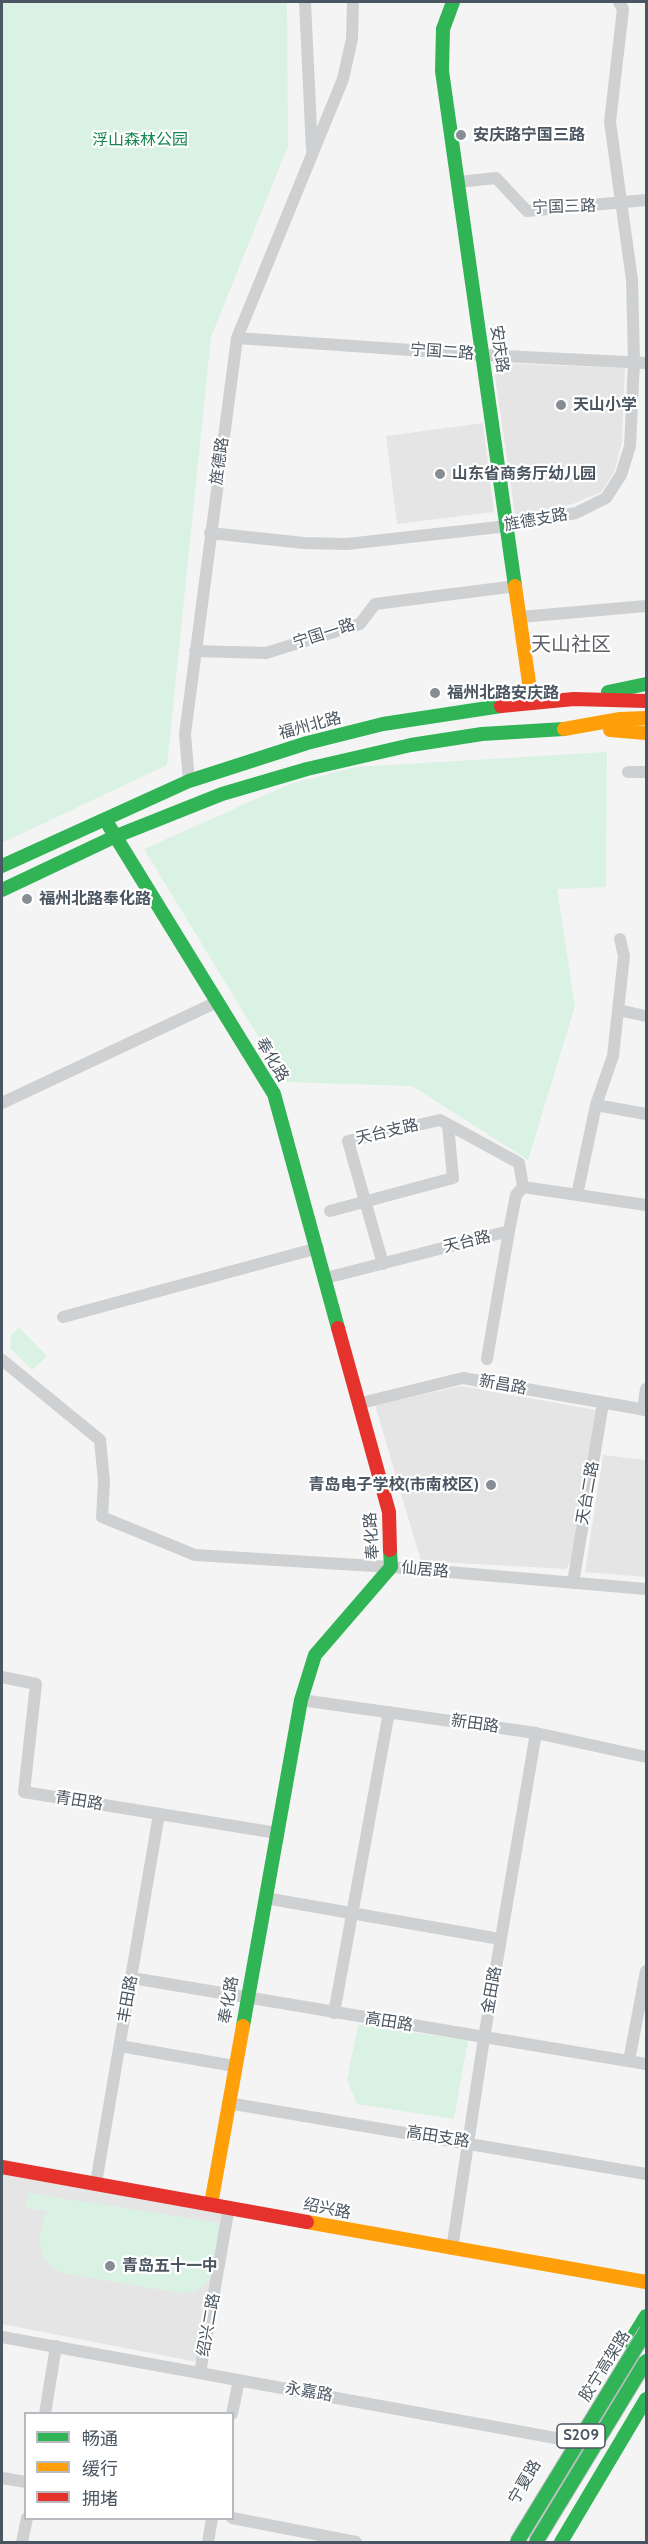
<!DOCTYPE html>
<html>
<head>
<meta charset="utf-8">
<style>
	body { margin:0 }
	#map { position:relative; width:648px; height:2544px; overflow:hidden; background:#f4f4f4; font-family:Cabin,"Noto Sans SC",sans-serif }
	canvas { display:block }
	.frame { position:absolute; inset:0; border:3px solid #4a5661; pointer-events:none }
	.legend { position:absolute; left:24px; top:2412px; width:210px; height:108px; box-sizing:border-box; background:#fff; border:2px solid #b7bbc0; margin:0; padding:8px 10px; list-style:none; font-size:18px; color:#4a5661 }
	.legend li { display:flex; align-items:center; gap:12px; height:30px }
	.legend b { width:30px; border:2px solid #b7bbc0 }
</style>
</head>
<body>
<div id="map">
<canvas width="648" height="2544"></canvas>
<div class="frame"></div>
<ul class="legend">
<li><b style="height:8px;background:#30b455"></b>畅通</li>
<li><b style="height:8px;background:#ff9f0a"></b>缓行</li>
<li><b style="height:8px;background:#e5322d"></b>拥堵</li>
</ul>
</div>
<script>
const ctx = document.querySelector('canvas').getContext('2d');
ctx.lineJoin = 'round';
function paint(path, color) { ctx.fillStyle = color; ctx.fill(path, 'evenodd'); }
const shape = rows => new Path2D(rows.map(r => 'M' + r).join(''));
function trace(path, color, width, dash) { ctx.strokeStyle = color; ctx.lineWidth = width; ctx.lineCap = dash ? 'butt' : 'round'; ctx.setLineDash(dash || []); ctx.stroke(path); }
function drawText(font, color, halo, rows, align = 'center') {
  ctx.font = font + ' Cabin,"Noto Sans SC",sans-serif'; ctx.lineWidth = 4.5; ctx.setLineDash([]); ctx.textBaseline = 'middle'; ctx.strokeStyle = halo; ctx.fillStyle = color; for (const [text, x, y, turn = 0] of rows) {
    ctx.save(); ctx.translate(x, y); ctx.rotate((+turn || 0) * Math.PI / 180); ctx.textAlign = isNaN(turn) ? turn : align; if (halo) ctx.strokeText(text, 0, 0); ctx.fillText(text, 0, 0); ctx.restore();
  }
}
paint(shape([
	[493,363,625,368,622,442,614,473,601,492,573,504,515,515],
	[483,423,494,512,397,524,386,436],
	[461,1386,596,1410,571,1561,566,1569,421,1561,375,1405],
	[603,1455,646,1460,646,1577,585,1572],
	[2,2167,229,2207,202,2363,2,2324]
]), '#e6e5e6');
paint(shape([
	[2,2,287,2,288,146,211,337,167,765,2,843],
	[607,752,606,887,557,889,575,1006,528,1160,412,1086,286,1082,144,849,290,784,356,767],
	[19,1327,47,1356,32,1370,10,1348,11,1335],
	[358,2025,468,2040,454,2119,357,2104,347,2080],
	[28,2193,221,2223,212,2276,204,2286,193,2292,179,2293,61,2273,51,2267,43,2255,39,2240,44,2217,48,2211,26,2208]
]), '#d9f2e3');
trace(shape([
	[305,2,312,150],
	[458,182,496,178,527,211,646,200],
	[237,338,483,355,646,363],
	[210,533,304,543,347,544,508,526,576,513,606,498,621,475,630,446,634,362,632,280,610,122,623,9,619,2],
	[520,617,646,606],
	[195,651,266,653,360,624,375,604,516,586],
	[628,772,646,772],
	[189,781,185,734,237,338,343,79,352,39,353,2],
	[618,1010,646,1016],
	[2,1103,217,1002],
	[596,1105,646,1114],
	[577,1195,596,1105,613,1056,624,956,620,939],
	[330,1211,453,1178,448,1125],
	[383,1264,348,1141,440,1120,519,1163,523,1187],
	[326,1278,509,1231,516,1195,523,1187,646,1205],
	[63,1317,318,1248],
	[487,1359,509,1231],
	[2,1360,100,1440,104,1481,102,1517,195,1555,391,1567,646,1589],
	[361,1403,463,1378,646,1410],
	[643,1410,646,1389],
	[573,1583,603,1403],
	[2,1677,36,1684,24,1792,277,1833],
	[301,1700,536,1733,646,1757],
	[265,1898,500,1939],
	[132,1978,646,2064],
	[334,2013,389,1712],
	[120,2046,234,2066],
	[629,2061,646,1971],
	[228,2103,646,2174],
	[96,2183,159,1814],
	[452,2249,484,2038,536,1733],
	[2,2337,583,2443],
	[200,2373,229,2207],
	[45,2414,56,2346],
	[232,2414,239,2380],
	[2,2478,26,2482],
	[232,2518,356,2542],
	[22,2542,27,2518],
	[208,2542,212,2518]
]), '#ced0d2', 12);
trace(shape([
	[453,2,443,29,442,71,515,586],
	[608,692,646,684],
	[109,826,274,1094,338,1328],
	[2,866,189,781,307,743,383,724,501,706],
	[2,890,114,837,222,794,307,769,411,745,482,734,564,729],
	[243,2026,301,1700,315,1655,391,1567,390,1550],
	[630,2342,646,2316],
	[561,2542,646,2399]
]), '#30b455', 14);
trace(shape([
	[515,586,532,703],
	[564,729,620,719,646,718],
	[610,730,646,733],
	[211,2204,243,2026],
	[307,2222,646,2282]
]), '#ff9f0a', 14);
trace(shape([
	[501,706,574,699,646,701],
	[338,1328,389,1512,390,1550],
	[2,2167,307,2222]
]), '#e5322d', 14);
const fastBridge = shape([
	[517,2542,646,2331],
	[536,2542,646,2361]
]);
trace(fastBridge, '#b9bec3', 16, []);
trace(fastBridge, '#30b455', 14);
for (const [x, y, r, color] of [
	[461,135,6,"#868d94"],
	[561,405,6,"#868d94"],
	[440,474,6,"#868d94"],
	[435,693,6,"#868d94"],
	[27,899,6,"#868d94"],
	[491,1485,6,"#868d94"],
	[110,2266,6,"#868d94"]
]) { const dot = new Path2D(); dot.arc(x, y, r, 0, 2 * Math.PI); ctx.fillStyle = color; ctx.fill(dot); trace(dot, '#fff', 2); }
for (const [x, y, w] of [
	[581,2436,48]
]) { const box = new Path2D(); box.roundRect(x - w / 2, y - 12, w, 24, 4.5); ctx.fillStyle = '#fff'; ctx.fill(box); trace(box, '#4a5661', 1.5); }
drawText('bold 15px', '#4a5661', null, [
	["S209",581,2436]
]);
drawText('bold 16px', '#4a5661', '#fff', [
	["安庆路宁国三路",473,135],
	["天山小学",573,405],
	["山东省商务厅幼儿园",452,474],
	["福州北路安庆路",447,693],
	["福州北路奉化路",39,899],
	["青岛电子学校(市南校区)",479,1485,"right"],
	["青岛五十一中",122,2266]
], 'left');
drawText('16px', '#17864f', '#fff', [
	["浮山森林公园",140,140]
]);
drawText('16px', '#4a5661', '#fff', [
	["宁国三路",564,207,-2],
	["安庆路",499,349,82],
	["宁国二路",442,352,4],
	["旌德路",220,461,-82],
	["旌德支路",536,520,-10],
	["宁国一路",324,634,-18],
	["福州北路",310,726,-15],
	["奉化路",272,1060,59],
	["天台支路",387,1132,-13],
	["天台路",467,1242,-14],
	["新昌路",503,1385,10],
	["天台二路",588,1493,-80],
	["奉化路",372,1536,-94],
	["仙居路",425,1570,5],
	["新田路",475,1724,8],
	["青田路",79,1801,9],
	["金田路",492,1990,-80],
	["丰田路",128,1999,-80],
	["奉化路",229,2000,-80],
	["高田路",389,2022,9],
	["高田支路",438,2137,9],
	["绍兴路",327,2209,11],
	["绍兴二路",209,2325,-80],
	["胶宁高架路",605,2366,-58],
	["永嘉路",309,2392,10],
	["宁夏路",525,2482,-60]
]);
drawText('20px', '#5f6368', '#fff', [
	["天山社区",571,645]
]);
</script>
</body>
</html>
